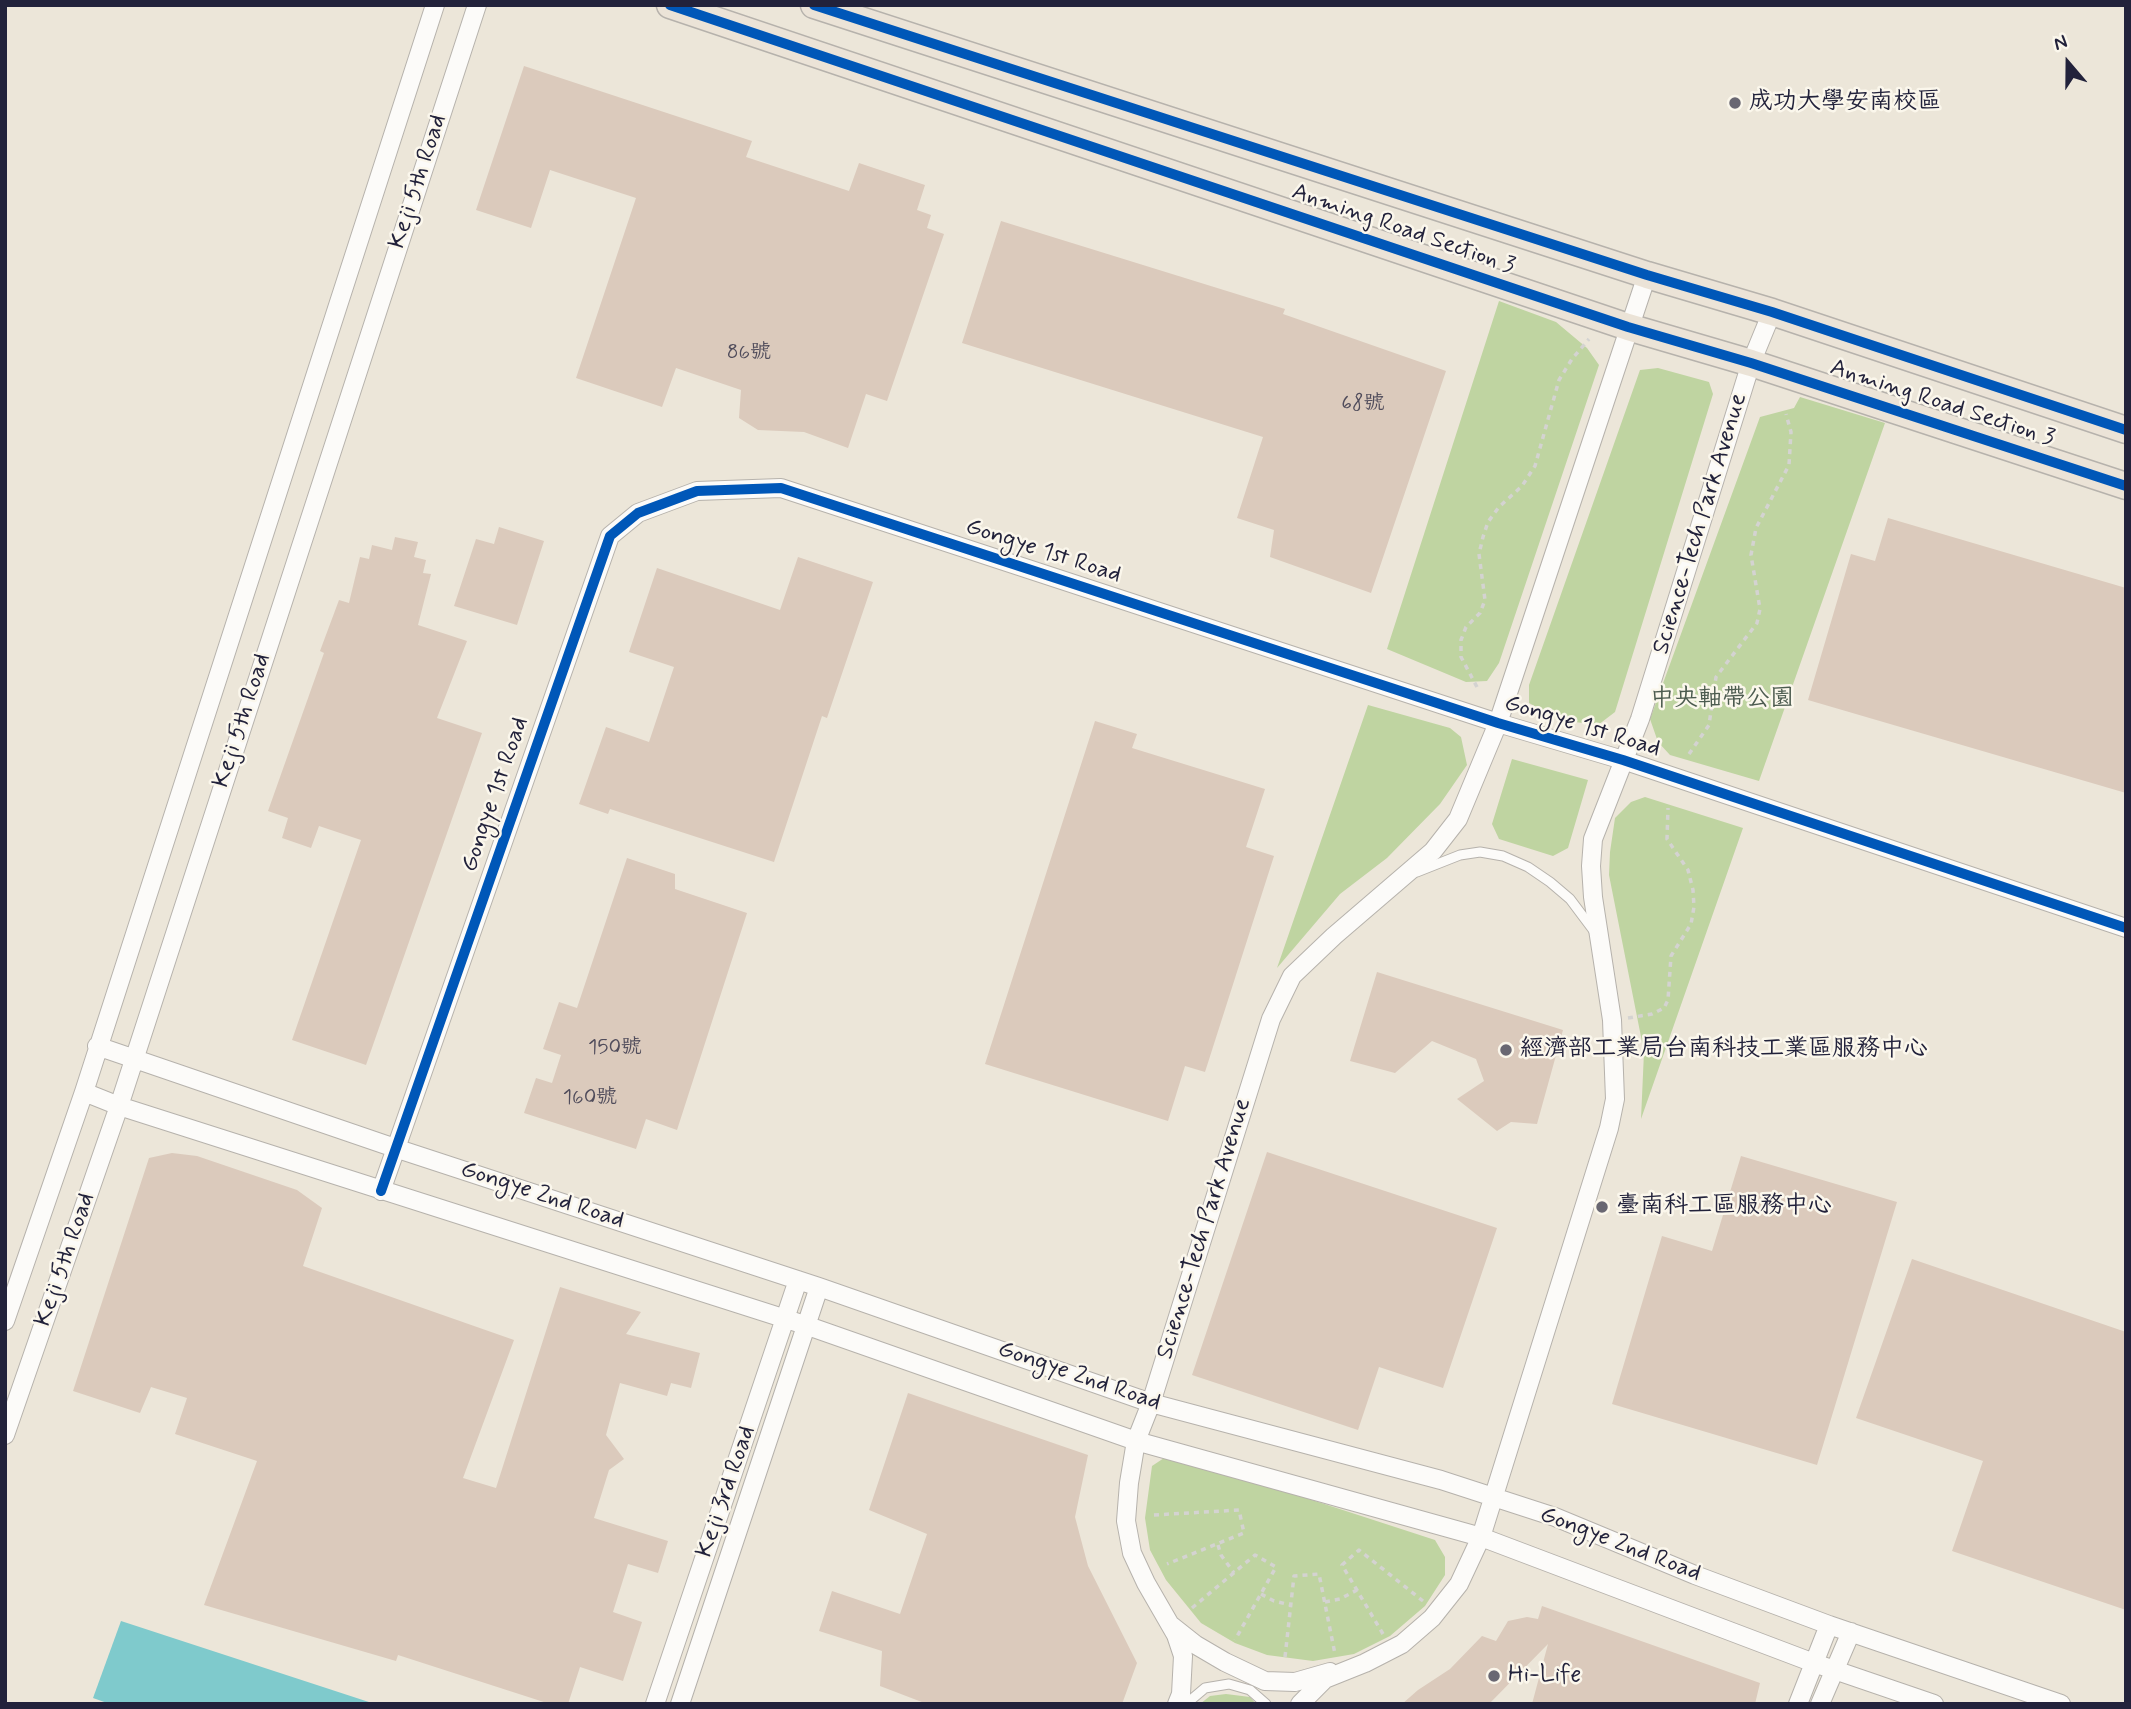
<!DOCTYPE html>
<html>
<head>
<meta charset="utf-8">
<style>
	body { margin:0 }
	#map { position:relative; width:2131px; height:1709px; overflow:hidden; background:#ece6d9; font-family:Mynerve,sans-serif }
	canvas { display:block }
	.frame { position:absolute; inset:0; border:7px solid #22223b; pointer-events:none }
	.north { position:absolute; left:2033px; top:28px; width:70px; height:70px; -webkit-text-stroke:5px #fbf7ec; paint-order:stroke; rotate:340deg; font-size:19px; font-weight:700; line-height:28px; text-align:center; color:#22223b }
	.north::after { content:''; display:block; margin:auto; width:24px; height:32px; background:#22223b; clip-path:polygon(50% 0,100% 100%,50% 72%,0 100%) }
</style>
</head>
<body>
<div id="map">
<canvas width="2131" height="1709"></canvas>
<div class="frame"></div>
<div class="north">N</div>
</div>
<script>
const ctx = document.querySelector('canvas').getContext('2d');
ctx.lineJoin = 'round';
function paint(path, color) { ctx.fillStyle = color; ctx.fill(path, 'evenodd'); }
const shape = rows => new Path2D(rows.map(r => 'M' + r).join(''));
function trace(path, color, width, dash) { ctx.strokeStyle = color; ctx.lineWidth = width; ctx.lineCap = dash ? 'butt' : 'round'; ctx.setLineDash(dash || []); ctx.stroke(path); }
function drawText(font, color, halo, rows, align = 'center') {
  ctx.font = font + ' Mynerve,"LXGW WenKai TC",sans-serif'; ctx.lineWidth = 5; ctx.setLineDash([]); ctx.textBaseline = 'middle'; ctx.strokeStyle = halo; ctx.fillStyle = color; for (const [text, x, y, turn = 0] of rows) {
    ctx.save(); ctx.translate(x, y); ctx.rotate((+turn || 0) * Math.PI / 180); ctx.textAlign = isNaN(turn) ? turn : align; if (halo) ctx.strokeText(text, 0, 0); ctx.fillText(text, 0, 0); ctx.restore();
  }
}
paint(shape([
	[1499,301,1556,322,1587,348,1599,365,1499,663,1487,681,1466,682,1387,649],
	[1658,368,1709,382,1713,394,1615,712,1598,725,1560,720,1529,703,1529,685,1640,370],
	[1800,397,1885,423,1759,781,1670,755,1658,742,1650,719,1760,417,1794,408],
	[1368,705,1450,728,1461,737,1467,765,1440,804,1387,858,1340,894,1277,968],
	[1512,759,1588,780,1568,848,1553,856,1499,839,1492,824],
	[1645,797,1743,828,1641,1119,1644,1052,1609,875,1610,852,1615,818,1631,802],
	[1164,1458,1183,1458,1435,1540,1445,1557,1445,1575,1425,1606,1390,1636,1354,1654,1313,1661,1267,1655,1235,1643,1201,1623,1166,1580,1150,1550,1145,1518,1152,1466],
	[1226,1694,1250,1697,1256,1704,1200,1704,1210,1696]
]), '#bfd4a1');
paint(shape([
	[121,1621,375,1704,110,1704,93,1698]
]), '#7fcacc');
paint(shape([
	[524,66,752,141,746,157,849,191,859,163,925,185,917,210,931,215,927,228,944,234,887,401,866,394,848,448,804,432,758,430,739,418,741,390,676,368,662,407,576,378,636,198,550,170,531,228,476,210],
	[1001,221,1285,309,1283,314,1446,371,1371,593,1270,557,1274,530,1237,518,1263,437,962,343],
	[1888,518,2126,588,2126,793,1808,700,1851,554,1875,561],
	[499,527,544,541,517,625,454,606,476,539,494,544],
	[395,537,418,542,414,557,426,560,423,573,431,574,418,625,467,641,437,718,482,733,366,1065,292,1040,361,840,319,826,311,848,282,838,288,818,268,811,324,653,320,651,339,600,349,603,360,557,369,559,372,545,392,550],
	[798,557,873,582,827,718,822,716,774,862,610,809,608,814,579,804,606,727,649,742,674,667,629,652,657,568,780,610],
	[1095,721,1137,734,1132,748,1265,789,1246,847,1274,856,1205,1072,1185,1066,1168,1121,985,1064],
	[627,858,675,874,675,889,747,913,677,1130,646,1119,636,1149,524,1113,536,1078,552,1083,561,1055,543,1049,559,1002,577,1008],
	[1377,972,1563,1030,1537,1124,1511,1122,1497,1131,1457,1099,1484,1081,1476,1059,1432,1041,1395,1073,1350,1061],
	[1267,1152,1497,1228,1443,1388,1379,1367,1358,1430,1192,1375],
	[172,1153,197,1156,297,1190,322,1208,303,1266,514,1340,463,1478,496,1488,560,1287,641,1312,626,1334,700,1353,691,1388,671,1383,667,1396,620,1383,606,1435,624,1459,609,1470,594,1518,668,1541,658,1573,628,1564,613,1612,642,1622,623,1681,580,1667,568,1704,550,1704,398,1655,396,1661,204,1605,257,1461,175,1434,187,1398,151,1387,140,1413,73,1391,149,1158],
	[1741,1156,1897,1202,1817,1465,1612,1404,1662,1236,1712,1251],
	[1912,1259,2126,1332,2126,1610,1952,1551,1983,1461,1856,1418],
	[908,1393,1088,1455,1075,1517,1088,1566,1137,1663,1122,1704,927,1704,880,1686,882,1651,819,1631,832,1591,900,1614,927,1534,869,1510],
	[1542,1606,1760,1683,1755,1704,1532,1704,1548,1644,1489,1704,1402,1704,1418,1690,1450,1669,1482,1636,1496,1641,1508,1621,1527,1617,1538,1619]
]), '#dbcabc');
const lane = shape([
	[1417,872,1460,855,1480,852,1503,856,1528,867,1550,882,1570,899,1594,931],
	[1186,1704,1205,1688,1229,1684,1250,1690,1266,1704]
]);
const street = shape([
	[97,1046,395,1148,819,1287,1151,1403,1441,1480,1555,1517,1695,1575,1829,1625,2061,1704],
	[84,1092,119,1106,808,1326,1136,1441,1481,1537,1814,1663,1934,1704],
	[381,1191,610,536,638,513,697,491,781,488,1498,723,1623,760,2126,928],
	[5,1321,84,1092,435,5],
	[5,1435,119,1106,477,5],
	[1172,1626,1196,1645,1225,1662,1265,1681,1295,1682,1330,1672],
	[655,1704,798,1280],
	[680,1704,819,1287],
	[1177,1704,1181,1694,1183,1656,1176,1635,1146,1583,1132,1553,1126,1521,1129,1483,1136,1441,1151,1403,1271,1019,1292,976,1334,936,1433,851,1458,819,1498,723,1647,275],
	[1300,1704,1325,1679,1365,1663,1402,1644,1432,1618,1459,1584,1481,1537,1609,1128,1615,1099,1612,1020,1593,897,1591,866,1593,839,1640,719,1751,363,1772,312],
	[1798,1704,1829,1625],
	[1820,1704,1851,1632]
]);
const primary = shape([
	[670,5,1628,327,1751,363,2126,486],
	[814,5,1647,275,1772,312,2126,430]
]);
trace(lane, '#b6b2ac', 11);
trace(street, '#b6b2ac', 20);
trace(primary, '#b6b2ac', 29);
trace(shape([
	[1477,687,1461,657,1461,640,1466,627,1480,613,1485,600,1479,554,1483,537,1488,522,1499,507,1522,486,1535,466,1559,380,1572,359,1589,339],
	[1689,754,1709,725,1716,677,1757,623,1760,609,1751,555,1756,528,1789,465,1791,432,1786,414],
	[1628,1018,1652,1014,1664,1008,1668,1000,1671,956,1691,924,1694,907,1693,890,1688,870,1667,839,1668,808],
	[1154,1515,1239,1510,1244,1533,1167,1564],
	[1218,1545,1221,1555,1234,1573],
	[1261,1594,1274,1601,1291,1605],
	[1325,1602,1340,1599,1357,1590],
	[1192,1608,1255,1555,1276,1567,1235,1640],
	[1383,1634,1342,1565,1359,1550,1423,1601],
	[1285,1657,1294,1576,1319,1574,1335,1654]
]), '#d4d3d1', 3.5, [5, 5]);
trace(lane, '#fcfbf9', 9);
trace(street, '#fcfbf9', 18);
trace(primary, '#ebe3d7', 26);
trace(shape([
	[670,5,1628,327,1751,363,2126,486],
	[814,5,1647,275,1772,312,2126,430],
	[381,1191,610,536,638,513,697,491,781,488,1498,723,1623,760,2126,928]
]), '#0057b8', 10);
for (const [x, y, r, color] of [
	[1735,103,7,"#696772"],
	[1506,1050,7,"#696772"],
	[1602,1207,7,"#696772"],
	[1494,1676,7,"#696772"]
]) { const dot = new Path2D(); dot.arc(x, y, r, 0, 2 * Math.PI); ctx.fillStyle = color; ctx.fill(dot); trace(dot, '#fbf7ec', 2.5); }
drawText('21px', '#504c5b', null, [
	["86號",749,354],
	["68號",1363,405],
	["150號",615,1049],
	["160號",590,1099]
]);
drawText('24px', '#22223b', '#fbf7ec', [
	["成功大學安南校區",1749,103],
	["經濟部工業局台南科技工業區服務中心",1520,1050],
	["臺南科工區服務中心",1616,1207],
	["Hi-Life",1508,1676]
], 'left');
drawText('24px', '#22223b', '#fbf7ec', [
	["Keji 5th Road",419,182,-72],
	["Anming Road Section 3",1403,230,19],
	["Anming Road Section 3",1942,404,18],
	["Science-Tech Park Avenue",1701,524,-73],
	["Gongye 1st Road",1043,552,18],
	["Keji 5th Road",243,721,-72],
	["Gongye 1st Road",1582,727,17],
	["Gongye 1st Road",496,795,-71],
	["Gongye 2nd Road",542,1196,18],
	["Science-Tech Park Avenue",1205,1229,-73],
	["Keji 5th Road",66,1260,-71],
	["Gongye 2nd Road",1079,1377,19],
	["Keji 3rd Road",727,1492,-71],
	["Gongye 2nd Road",1620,1545,21]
]);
drawText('24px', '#4c5b4f', '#fbf7ec', [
	["中央軸帶公園",1722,700]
]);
</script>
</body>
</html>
